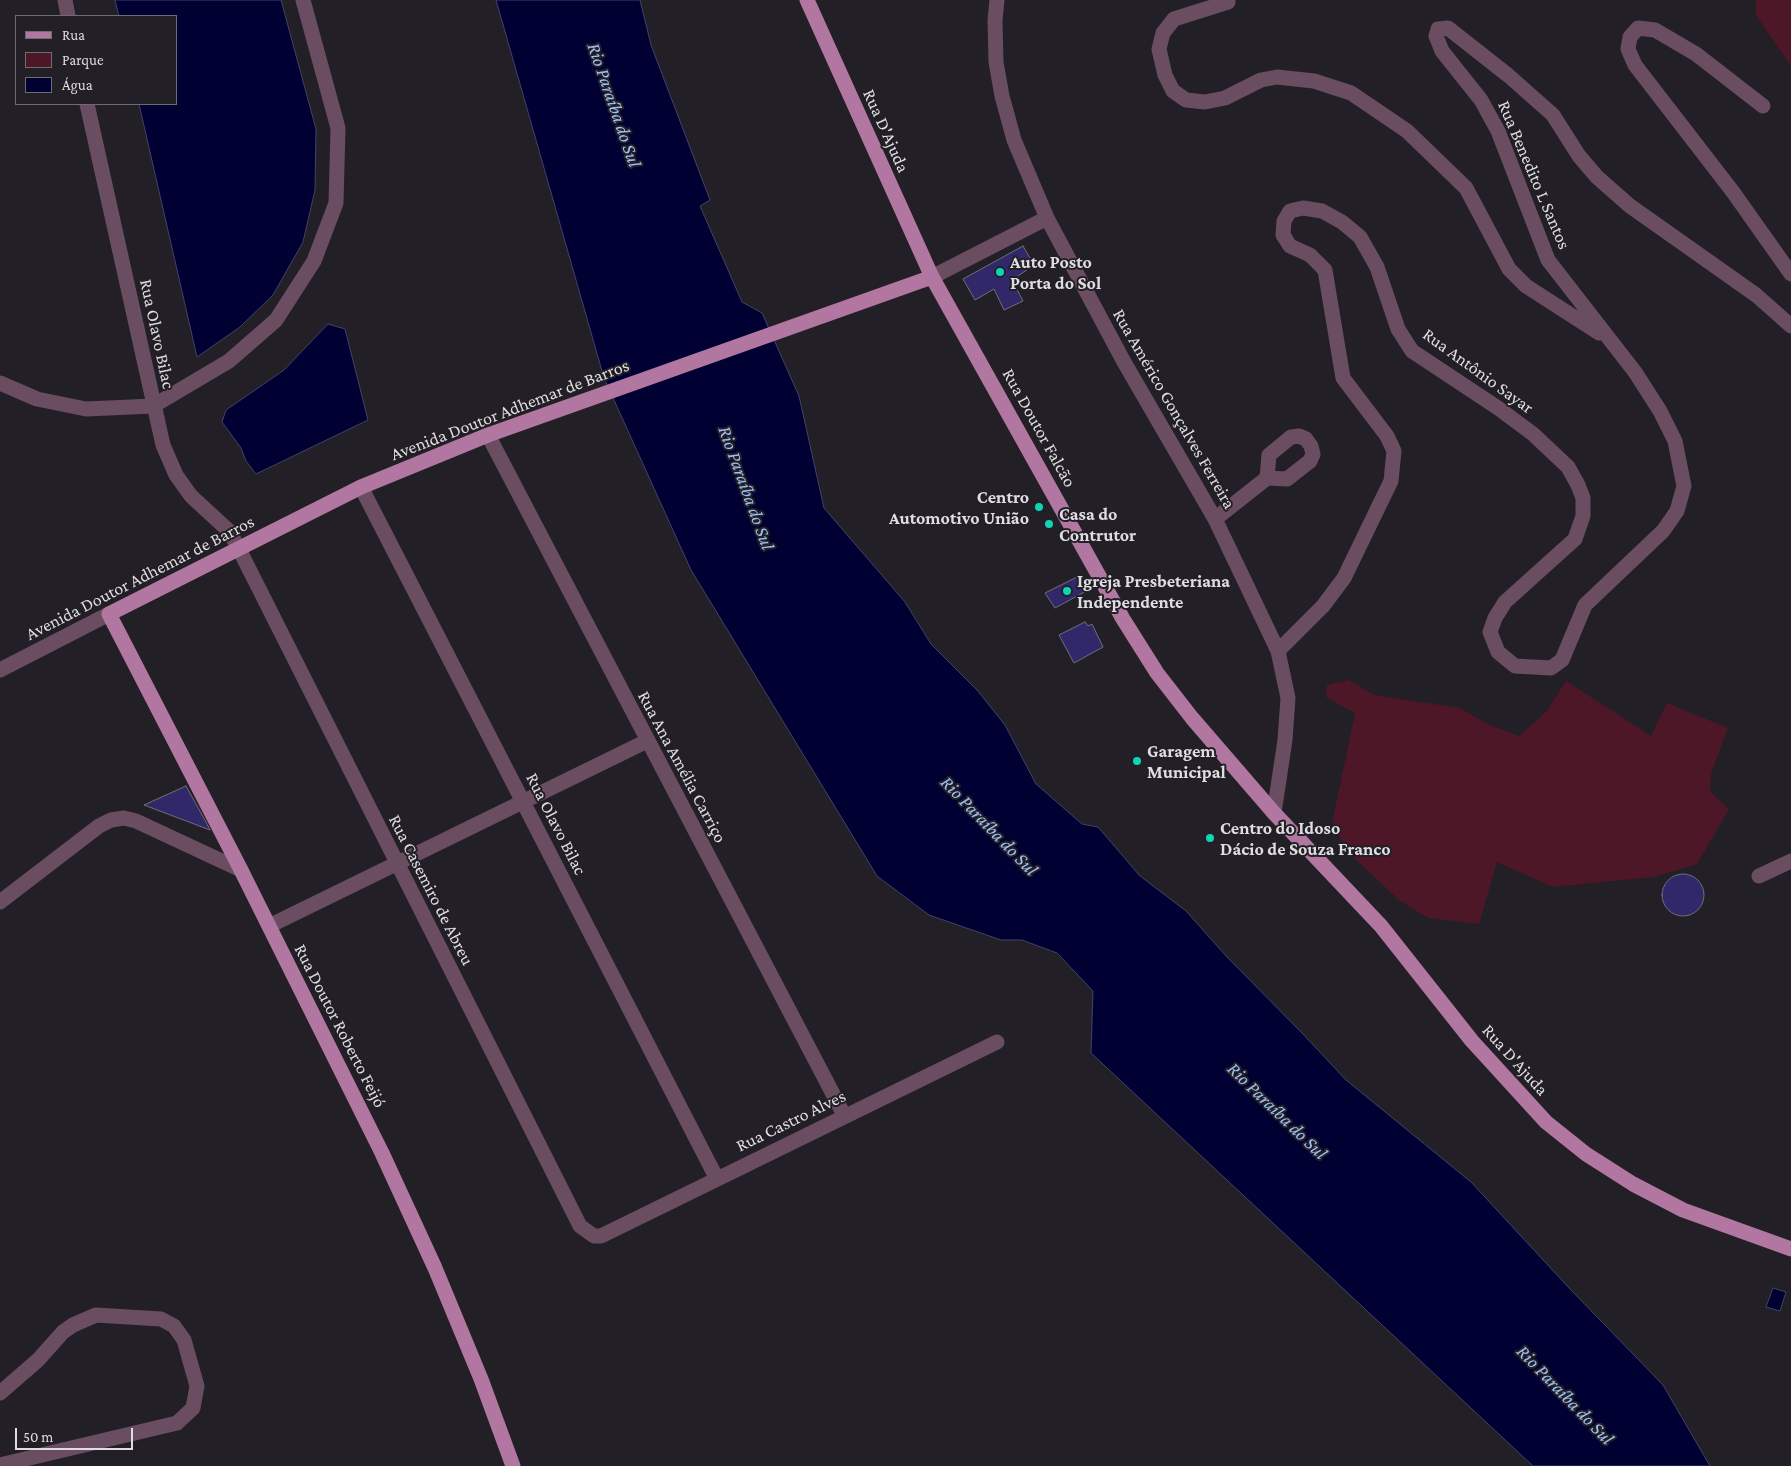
<!DOCTYPE html>
<html>
<head>
<meta charset="utf-8">
<style>
	body { margin:0 }
	#map { position:relative; width:1791px; height:1466px; overflow:hidden; background:#231f26; font-family:"Crimson Pro",serif }
	canvas { display:block }
	.legend { position:absolute; left:15px; top:15px; width:162px; height:90px; box-sizing:border-box; background:#231f26; border:1px solid #6e6b71; margin:0; padding:6px 9px; list-style:none; font-size:15px; color:#dfdde1 }
	.legend li { display:flex; align-items:center; gap:10px; height:25px }
	.legend b { width:25px; border:1px solid #6e6b71 }
	.scale { position:absolute; left:15px; top:1428px; width:118px; height:22px; box-sizing:border-box; border:2px solid #dfdde1; border-top:0; padding-left:6px; font-size:15px; line-height:18px; white-space:nowrap; color:#dfdde1; -webkit-text-stroke:4px #231f26; paint-order:stroke }
</style>
</head>
<body>
<div id="map">
<canvas width="1791" height="1466"></canvas>
<ul class="legend">
<li><b style="height:6px;background:#b277a0"></b>Rua</li>
<li><b style="height:14px;background:#4e1727"></b>Parque</li>
<li><b style="height:14px;background:#003"></b>Água</li>
</ul>
<div class="scale">50 m</div>
</div>
<script>
const ctx = document.querySelector('canvas').getContext('2d');
ctx.lineJoin = 'round';
function paint(path, color) { ctx.fillStyle = color; ctx.fill(path, 'evenodd'); }
const shape = rows => new Path2D(rows.map(r => 'M' + r).join(''));
function trace(path, color, width, dash) { ctx.strokeStyle = color; ctx.lineWidth = width; ctx.lineCap = dash ? 'butt' : 'round'; ctx.setLineDash(dash || []); ctx.stroke(path); }
function drawText(font, color, halo, rows, align = 'center') {
  ctx.font = font + ' "Crimson Pro",serif'; ctx.lineWidth = 4; ctx.setLineDash([]); ctx.textBaseline = 'middle'; ctx.strokeStyle = halo; ctx.fillStyle = color; for (const [text, x, y, turn = 0] of rows) {
    ctx.save(); ctx.translate(x, y); ctx.rotate((+turn || 0) * Math.PI / 180); ctx.textAlign = isNaN(turn) ? turn : align; if (halo) ctx.strokeText(text, 0, 0); ctx.fillText(text, 0, 0); ctx.restore();
  }
}
paint(shape([
	[1756,0,1791,0,1791,66,1756,15],
	[1349,680,1374,695,1460,708,1487,724,1519,736,1547,711,1566,681,1651,736,1667,703,1728,728,1711,773,1710,792,1729,809,1697,864,1654,877,1553,887,1497,862,1479,924,1428,918,1399,900,1349,853,1332,824,1355,713,1326,697,1327,685]
]), '#4e1727');
const water = shape([
	[115,0,281,0,316,129,315,190,303,242,273,295,240,327,197,357,139,104,176,104,176,16,119,16,115,0],
	[496,0,640,0,651,45,710,200,700,206,742,302,762,313,799,396,824,508,905,602,931,644,977,690,1005,725,1036,784,1082,824,1098,827,1140,876,1186,911,1227,957,1302,1033,1346,1080,1471,1182,1570,1289,1663,1385,1710,1466,1533,1466,1091,1053,1093,991,1057,953,1022,940,1001,940,929,915,877,876,691,570,604,378,496,0],
	[328,324,345,329,368,420,256,474,246,461,241,448,222,422,226,410,284,370,328,324],
	[1773,1288,1786,1292,1780,1311,1766,1307,1773,1288]
]);
paint(water, '#003');
trace(water, '#434267', 1);
const building = shape([
	[1023,246,1034,265,1012,280,1023,301,1004,310,994,289,975,300,963,279,1023,246],
	[1081,575,1090,589,1055,608,1045,593,1081,575],
	[1085,622,1088,626,1092,624,1103,647,1074,663,1059,635,1085,622],
	[186,786,206,822,210,830,144,805,186,786],
	'1662 895a21 21 0 1 1 42 0a21 21 0 1 1-42 0Z'
]);
paint(building, '#312869');
trace(building, '#6f7078', 1);
trace(shape([
	[65,0,68,16],
	[997,0,995,20,996,62,1002,96,1014,140,1047,218,1124,362,1215,519,1278,651,1288,698,1285,740,1274,813],
	[1228,2,1174,19,1163,33,1159,49,1165,75,1173,91,1186,100,1205,102,1225,98,1261,80,1277,77,1314,81,1351,93,1407,131,1466,188,1509,269,1526,286,1599,333],
	[87,104,163,445,176,475,191,496,229,531,239,549,580,1226,594,1236,601,1236,997,1042],
	[1763,106,1696,54,1655,30,1638,28,1630,37,1628,49,1635,65,1733,192,1791,274],
	[932,277,1047,218],
	[0,383,37,399,86,409,153,406,229,361,276,320,314,261,336,203,338,128,303,0],
	[488,435,844,1115],
	[1299,436,1306,439,1311,446,1313,454,1310,461,1287,479,1267,478,1269,455,1291,437,1299,436],
	[361,487,717,1179],
	[1215,519,1267,478],
	[1278,651,1323,606,1344,578,1391,481,1394,451,1387,436,1343,378,1325,270,1310,255,1290,246,1283,235,1284,221,1290,211,1303,208,1322,211,1342,222,1360,237,1377,267,1398,329,1412,351,1498,408,1533,434,1568,467,1578,485,1583,498,1583,516,1575,539,1505,602,1495,618,1490,632,1498,652,1515,666,1551,668,1562,660,1585,605,1663,531,1677,511,1684,486,1675,441,1660,411,1635,372,1548,260,1498,131,1481,100,1442,51,1436,36,1438,29,1448,28,1509,76,1553,115,1579,156,1597,177,1630,206,1756,295,1791,326],
	[0,670,109,614],
	[1759,876,1791,861],
	[0,902,99,826,111,820,124,818,136,821,241,870],
	[269,926,647,741],
	[0,1393,38,1360,63,1332,73,1325,96,1315,161,1319,174,1326,184,1340,197,1386,193,1408,177,1423,0,1465]
]), '#6a4d60', 15);
trace(shape([
	[807,0,932,277,1123,619,1157,673,1192,718,1274,813,1381,926,1472,1041,1546,1122,1586,1154,1633,1184,1683,1210,1791,1249],
	[513,1466,481,1379,435,1268,382,1153,241,870,109,614,361,487,488,435,932,277]
]), '#b277a0', 15);
for (const [x, y, r, color] of [
	[1000,272,5,"#10d5b4"],
	[1039,507,5,"#10d5b4"],
	[1049,524,5,"#10d5b4"],
	[1067,591,5,"#10d5b4"],
	[1137,761,5,"#10d5b4"],
	[1210,838,5,"#10d5b4"]
]) { const dot = new Path2D(); dot.arc(x, y, r, 0, 2 * Math.PI); ctx.fillStyle = color; ctx.fill(dot); trace(dot, '#231f26', 2); }
drawText('18px', '#dfdde1', '#231f26', [
	["Rua D'Ajuda",886,131,66],
	["Rua Benedito L Santos",1534,175,67],
	["Rua Olavo Bilac",157,334,78],
	["Rua Antônio Sayar",1478,371,36],
	["Rua Américo Gonçalves Ferreira",1174,409,60],
	["Avenida Doutor Adhemar de Barros",510,410,-21],
	["Rua Doutor Falcão",1039,428,61],
	["Avenida Doutor Adhemar de Barros",140,578,-27],
	["Rua Ana Amélia Carriço",682,767,62],
	["Rua Olavo Bilac",556,824,63],
	["Rua Casemiro de Abreu",431,890,63],
	["Rua Doutor Roberto Feijó",340,1026,63],
	["Rua D'Ajuda",1515,1060,48],
	["Rua Castro Alves",791,1121,-26]
]);
drawText('bold 18px', '#dfdde1', '#231f26', [
	["Auto Posto",1010,262],
	["Porta do Sol",1010,283],
	["Centro",1029,497,"right"],
	["Automotivo União",1029,518,"right"],
	["Casa do",1059,514],
	["Contrutor",1059,535],
	["Igreja Presbeteriana",1077,581],
	["Independente",1077,602],
	["Garagem",1147,751],
	["Municipal",1147,772],
	["Centro do Idoso",1220,828],
	["Dácio de Souza Franco",1220,849]
], 'left');
drawText('italic 19px', '#9dc1f5', '#231f26', [
	["Rio Paraíba do Sul",614,105,71],
	["Rio Paraíba do Sul",746,488,70],
	["Rio Paraíba do Sul",989,826,46],
	["Rio Paraíba do Sul",1277,1111,44],
	["Rio Paraíba do Sul",1565,1395,46]
]);
</script>
</body>
</html>
